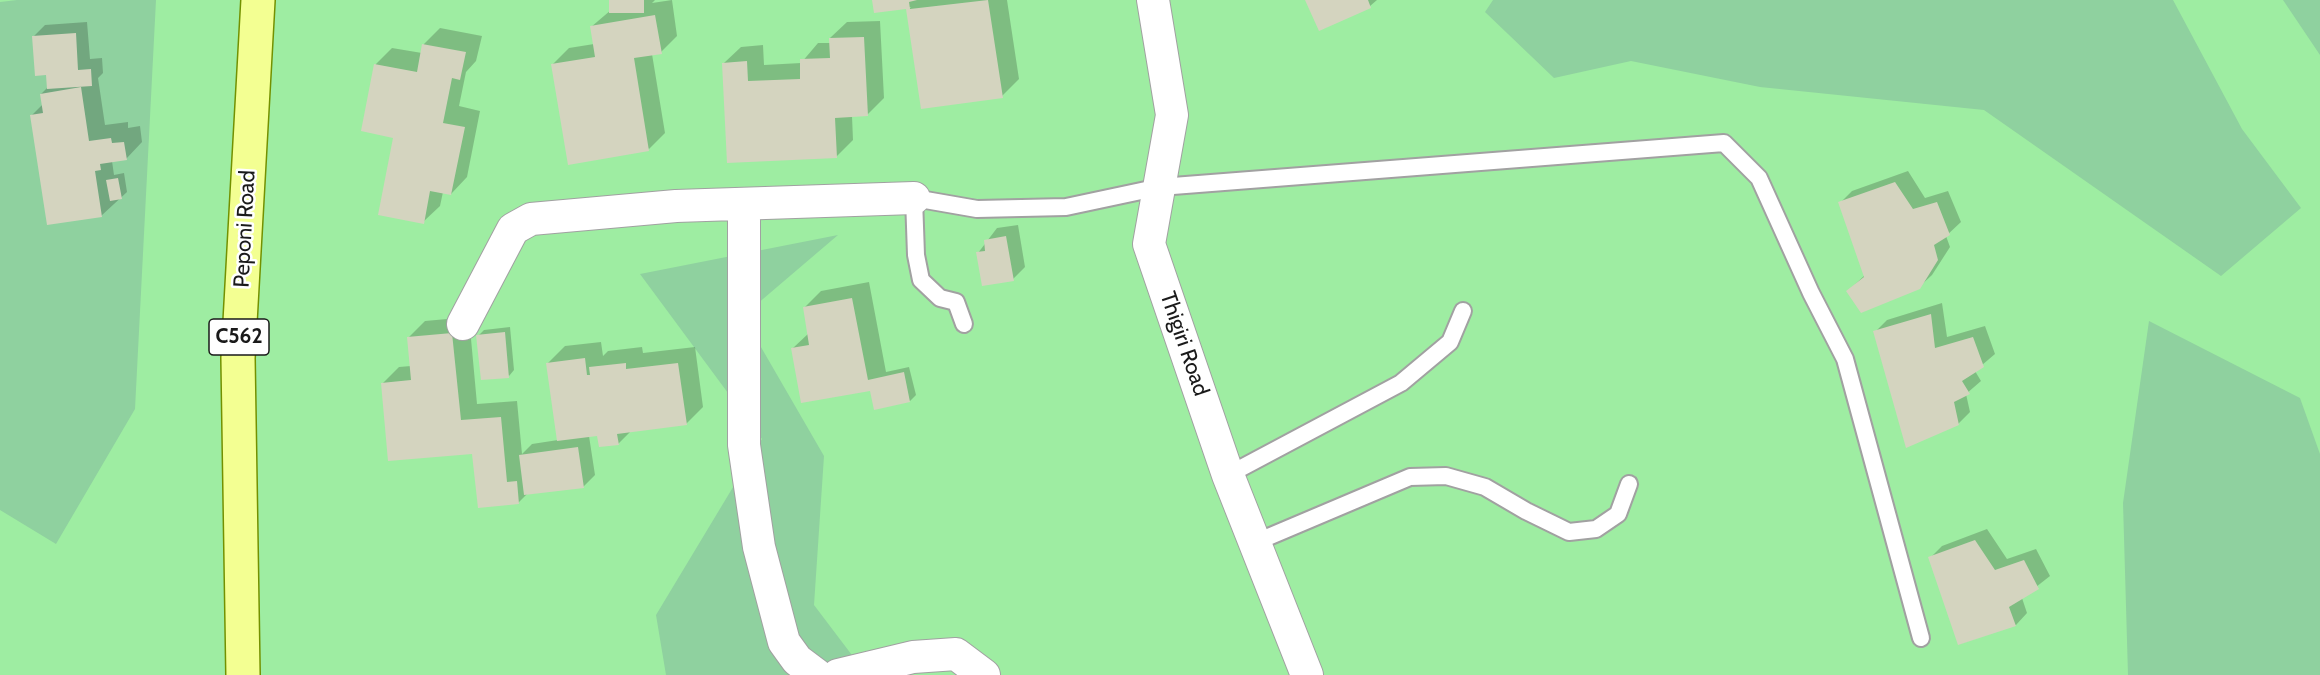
<!DOCTYPE html>
<html>
<head>
<meta charset="utf-8">
<style>
	body { margin:0 }
	canvas { display:block; background:#eaedde }
</style>
</head>
<body>
<canvas width="2320" height="675"></canvas>
<script>
const ctx = document.querySelector('canvas').getContext('2d');
ctx.lineJoin = 'round';
function paint(path, color) { ctx.fillStyle = color; ctx.fill(path, 'evenodd'); }
const shape = rows => new Path2D(rows.map(r => 'M' + r).join(''));
function trace(path, color, width, dash) { ctx.strokeStyle = color; ctx.lineWidth = width; ctx.lineCap = dash ? 'butt' : 'round'; ctx.setLineDash(dash || []); ctx.stroke(path); }
function drawText(font, color, halo, rows, align = 'center') {
  ctx.font = font + ' Cabin,sans-serif'; ctx.lineWidth = 5; ctx.setLineDash([]); ctx.textBaseline = 'middle'; ctx.strokeStyle = halo; ctx.fillStyle = color; for (const [text, x, y, turn = 0] of rows) {
    ctx.save(); ctx.translate(x, y); ctx.rotate((+turn || 0) * Math.PI / 180); ctx.textAlign = isNaN(turn) ? turn : align; if (halo) ctx.strokeText(text, 0, 0); ctx.fillText(text, 0, 0); ctx.restore();
  }
}
paint(shape([
	[0,0,2320,0,2320,675,0,675]
]), '#9eeda2');
paint(shape([
	[17,0,156,0,135,409,56,544,0,510,0,2],
	[1493,0,2173,0,2242,129,2301,208,2221,276,1984,110,1760,87,1631,61,1554,78,1485,12],
	[2283,0,2320,0,2320,55],
	[838,235,743,316,824,456,814,605,867,675,666,675,656,615,762,439,640,274],
	[2149,321,2300,398,2320,454,2320,675,2128,675,2123,503]
]), '#8fd19f');
paint(shape([
	[611,0,655,0,652,3,672,0,677,36,661,52,652,54,665,133,649,149,552,65,569,48,594,44,591,27,611,10],
	[874,0,1007,0,1019,79,1002,96,908,10,911,7,875,11],
	[1307,0,1377,0,1370,6,1320,29],
	[880,21,884,98,867,115,852,116,853,140,836,157,724,63,741,47,763,45,764,65,801,63,818,43,831,43,830,38,847,22],
	[87,22,90,59,102,58,103,73,98,78,105,125,128,122,128,128,140,126,142,142,126,159,112,161,114,175,124,173,127,192,101,216,32,115,43,104,41,94,48,87,47,73,33,37,45,25],
	[440,28,482,36,476,61,466,72,459,106,480,111,467,177,451,194,443,192,440,206,423,222,394,137,363,130,376,64,392,48,422,53,424,44],
	[1908,171,1925,198,1948,191,1961,222,1946,236,1950,247,1932,275,1919,287,1848,291,1865,275,1840,203,1852,191],
	[1018,225,1025,267,1013,279,978,253,997,228],
	[869,282,886,372,909,367,916,395,910,401,871,388,793,348,809,333,804,308,821,291],
	[1942,303,1947,337,1985,326,1995,354,1975,371,1981,381,1966,394,1970,412,1958,424,1875,332,1887,320],
	[469,317,477,404,517,401,522,454,532,444,558,440,548,363,565,346,601,342,603,356,608,351,642,347,643,353,695,347,703,407,686,424,631,431,618,444,598,435,589,436,595,475,583,487,528,493,518,503,474,452,382,384,399,367,411,366,408,338,425,321],
	[510,327,514,370,509,376,478,336,484,330],
	[1987,529,2007,559,2036,549,2050,576,2022,598,2027,613,2016,625,1959,644,1930,558,1942,546]
]), '#0003');
paint(shape([
	[609,0,644,0,644,13,609,13],
	[872,0,917,0,909,2,910,9,988,0,1003,98,921,109,906,9,874,13],
	[1305,0,1368,0,1371,8,1319,31],
	[655,15,662,54,634,58,649,151,568,165,551,64,595,57,590,26],
	[76,33,78,70,91,69,92,86,47,89,46,75,35,76,32,36],
	[864,37,868,116,835,118,837,158,727,163,722,63,747,61,748,81,800,79,800,59,830,58,829,38],
	[422,44,466,52,460,80,452,78,443,123,465,127,451,195,430,191,424,224,378,215,393,138,361,131,374,64,417,72],
	[81,87,89,141,111,138,112,143,124,142,127,160,100,164,101,170,95,171,102,217,47,225,30,115,43,113,40,94],
	[118,178,122,199,110,201,106,180],
	[1895,182,1913,209,1937,202,1950,235,1934,245,1938,260,1920,289,1861,313,1846,291,1864,277,1838,202],
	[1006,236,1014,281,982,286,976,252,985,251,984,240],
	[852,298,868,380,904,372,910,402,874,410,870,391,801,403,791,348,809,345,803,307],
	[1931,314,1935,348,1973,337,1984,367,1962,381,1970,394,1954,402,1959,425,1906,448,1873,331],
	[505,332,509,378,481,380,476,335],
	[452,333,461,420,501,417,507,482,517,481,519,504,478,508,472,454,388,461,381,383,411,380,407,337],
	[585,358,587,375,590,375,589,367,626,363,626,369,678,363,687,425,617,434,619,445,599,447,597,436,557,441,546,363],
	[578,447,584,488,524,495,519,455],
	[1975,540,1995,570,2024,560,2039,589,2009,607,2016,626,1958,645,1928,557]
]), '#d4d4bf');
const service = shape([
	[964,324,956,302,940,298,921,280,916,255,914,198,977,209,1066,207,1160,187,1724,143,1759,178,1811,293,1845,359,1921,638],
	[1228,475,1401,383,1450,342,1463,311],
	[1254,543,1410,477,1446,476,1485,487,1526,511,1569,532,1596,529,1618,514,1629,484]
]);
const minor = shape([
	[1153,0,1172,115,1149,244,1228,475,1307,675],
	[744,204,744,445,759,547,784,642,797,660,817,675],
	[463,324,513,229,531,219,676,206,914,198],
	[838,675,913,657,956,654,984,675]
]);
const primary = shape([
	[243,675,238,358,258,0]
]);
trace(service, '#a1a1a1', 20);
trace(minor, '#a1a1a1', 34);
trace(primary, '#739100', 36);
trace(service, '#fff', 16);
trace(minor, '#fff', 32);
trace(primary, '#f3ff92', 33);
for (const [x, y, w] of [
	[239,337,60]
]) { const box = new Path2D(); box.roundRect(x - w / 2, y - 18, w, 36, 4.5); ctx.fillStyle = '#fff'; ctx.fill(box); trace(box, '#1a1a1a', 1.5); }
drawText('bold 21px', '#1a1a1a', null, [
	["C562",239,337]
]);
drawText('22px', '#1a1a1a', '#fff', [
	["Peponi Road",245,229,-87],
	["Thigiri Road",1184,344,71]
]);
</script>
</body>
</html>
